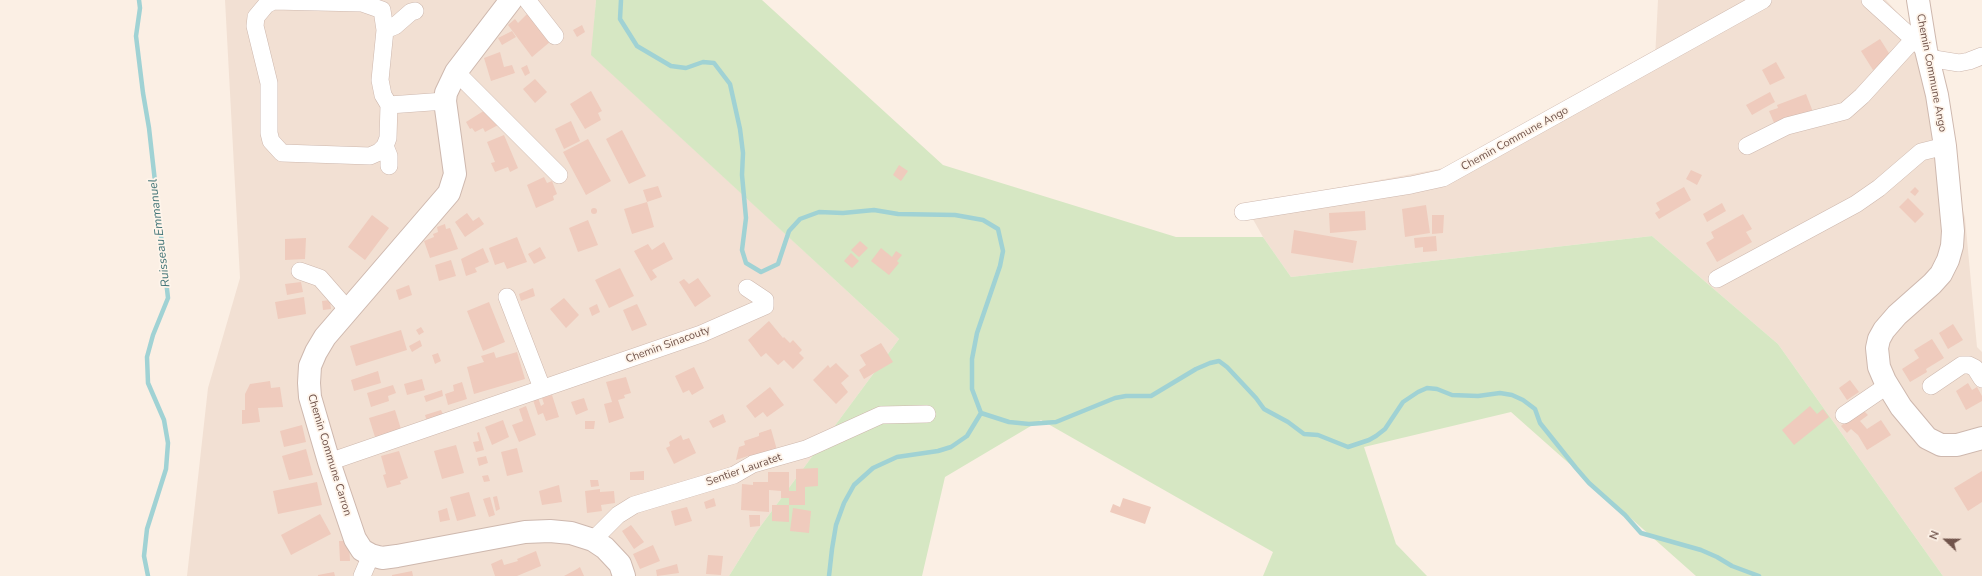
<!DOCTYPE html>
<html>
<head>
<meta charset="utf-8">
<style>
	body { margin:0 }
	#map { position:relative; width:1982px; height:576px; overflow:hidden; background:#fbefe4; font-family:"Nunito Sans",sans-serif }
	canvas { display:block }
	.north { position:absolute; left:1926px; top:520px; width:40px; height:40px; -webkit-text-stroke:3px #fef4ea; paint-order:stroke; rotate:292deg; font-size:11px; font-weight:700; line-height:16px; text-align:center; color:#71544b }
	.north::after { content:''; display:block; margin:auto; width:14px; height:18px; background:#71544b; clip-path:polygon(50% 0,100% 100%,50% 72%,0 100%) }
</style>
</head>
<body>
<div id="map">
<canvas width="1982" height="576"></canvas>
<div class="north">N</div>
</div>
<script>
const ctx = document.querySelector('canvas').getContext('2d');
ctx.lineJoin = 'round';
function paint(path, color) { ctx.fillStyle = color; ctx.fill(path, 'evenodd'); }
const shape = rows => new Path2D(rows.map(r => 'M' + r).join(''));
function trace(path, color, width, dash) { ctx.strokeStyle = color; ctx.lineWidth = width; ctx.lineCap = dash ? 'butt' : 'round'; ctx.setLineDash(dash || []); ctx.stroke(path); }
function drawText(font, color, halo, rows, align = 'center') {
  ctx.font = font + ' "Nunito Sans",sans-serif'; ctx.lineWidth = 3.5; ctx.setLineDash([]); ctx.textBaseline = 'middle'; ctx.strokeStyle = halo; ctx.fillStyle = color; for (const [text, x, y, turn = 0] of rows) {
    ctx.save(); ctx.translate(x, y); ctx.rotate((+turn || 0) * Math.PI / 180); ctx.textAlign = isNaN(turn) ? turn : align; if (halo) ctx.strokeText(text, 0, 0); ctx.fillText(text, 0, 0); ctx.restore();
  }
}
paint(shape([
	[225,0,596,0,592,55,899,339,757,531,729,576,187,576,208,388,240,278],
	[1658,0,1886,0,1913,29,1965,218,1977,347,1982,352,1982,576,1943,576,1778,344,1652,236,1291,277,1263,237,1245,205,1444,168,1655,59]
]), '#f2e0d3');
paint(shape([
	[596,0,762,0,943,165,1176,237,1263,237,1291,277,1652,236,1778,344,1943,576,1696,576,1511,412,1364,447,1396,544,1427,576,1263,576,1273,552,1041,420,945,477,922,576,729,576,757,531,899,339,591,55]
]), '#d6e7c3');
trace(shape([
	[139,0,140,8,136,36,143,93,149,128,168,298,153,335,147,357,148,383,164,420,168,443,166,469,147,529,144,556,148,576],
	[621,0,620,19,637,46,671,66,686,68,703,62,714,63,730,84,740,129,743,153,742,175,746,218,742,250,746,263,761,272,778,264,789,231,800,219,819,212,843,213,874,210,898,214,955,215,983,220,998,229,1003,251,1000,266,977,333,972,359,972,389,981,413,1009,422,1029,424,1056,422,1115,398,1126,396,1151,396,1196,369,1210,363,1219,361,1227,367,1256,398,1264,409,1288,422,1304,434,1318,435,1348,447,1369,440,1376,436,1385,429,1403,402,1418,392,1427,388,1437,389,1452,395,1478,396,1500,393,1512,395,1523,400,1535,409,1540,423,1576,468,1589,483,1625,515,1641,533,1701,550,1717,557,1732,566,1759,576],
	[829,576,832,549,836,525,844,503,854,485,873,468,897,457,938,451,951,447,967,436,981,413]
]), '#a0d2d4', 4.5);
paint(shape([
	[530,11,551,41,532,57,508,25,515,19,518,23],
	[582,25,585,32,577,37,573,30],
	[512,31,516,37,502,45,498,38],
	[1880,39,1892,58,1873,70,1861,51],
	[500,52,504,67,512,65,515,73,491,81,484,58],
	[1776,62,1785,78,1770,85,1762,70],
	[527,65,530,73,525,76,521,68],
	[535,79,547,92,535,103,523,89],
	[591,91,602,111,598,113,601,120,585,129,570,104],
	[1770,92,1775,102,1752,115,1746,105],
	[1806,94,1813,112,1775,125,1769,111,1778,108,1777,105],
	[490,107,500,124,485,132,483,128,475,132,472,128,470,129,466,122],
	[571,121,580,141,564,149,555,129],
	[622,130,646,176,629,184,606,139],
	[504,135,518,168,510,172,508,167,495,172,491,163,495,162,487,142],
	[588,139,611,181,586,195,563,152],
	[899,165,908,171,901,181,893,175],
	[1691,170,1702,175,1697,185,1686,179],
	[544,177,547,183,552,181,557,194,553,196,554,200,536,208,527,185],
	[658,186,662,197,647,202,643,190],
	[1684,187,1691,200,1659,219,1655,213,1660,210,1656,203],
	[1915,187,1919,191,1915,196,1910,192],
	[1908,198,1924,214,1915,223,1899,207],
	[647,202,654,227,632,234,624,209],
	[1722,203,1726,211,1707,222,1703,214],
	[1426,205,1430,233,1405,237,1402,209],
	'591 211a3 3 0 1 1 6 0a3 3 0 1 1-6 0Z',
	[1365,211,1366,230,1330,233,1329,213],
	[467,213,473,221,479,217,484,224,465,237,455,222],
	[1743,214,1752,229,1746,232,1752,242,1717,262,1706,243,1714,238,1711,232],
	[372,215,389,228,365,260,348,247],
	[1432,215,1444,215,1443,233,1432,234],
	[588,220,598,245,578,252,569,228],
	[445,224,446,229,450,228,458,249,430,258,424,241,434,237,433,234,438,232,437,227],
	[1294,230,1357,241,1353,263,1291,253],
	[1436,236,1437,251,1423,252,1423,247,1415,248,1414,238],
	[517,237,527,262,507,269,504,262,495,265,489,248],
	[306,238,305,259,285,260,285,239],
	[860,241,868,248,859,257,851,250],
	[664,242,673,259,652,270,657,277,651,281,634,251,648,244,652,250],
	[540,247,546,258,534,264,528,254],
	[483,248,489,262,475,268,477,272,466,276,461,259],
	[881,248,892,257,896,251,902,255,897,261,899,263,889,275,871,261],
	[851,253,859,261,852,268,844,261],
	[451,260,456,276,439,281,435,265],
	[620,268,634,296,609,308,595,280],
	[698,278,711,296,695,307,679,282,684,279,689,284],
	[301,282,303,292,287,295,285,284],
	[409,285,412,295,399,300,396,290],
	[533,288,535,296,521,301,519,294],
	[304,297,306,314,278,319,275,302],
	[564,298,579,315,566,328,550,309],
	[330,300,331,309,323,310,322,301],
	[489,302,505,342,483,351,467,311],
	[597,304,600,312,592,316,589,308],
	[637,304,647,325,632,331,623,310],
	[769,321,783,338,784,337,790,343,793,340,802,350,799,353,804,358,793,369,784,360,778,365,766,353,761,357,748,340],
	[1953,324,1963,340,1948,349,1939,333],
	[421,327,424,332,419,335,416,330],
	[401,330,407,350,356,366,350,346],
	[1932,339,1944,358,1926,369,1927,372,1910,382,1902,369,1919,358,1914,350],
	[420,340,422,346,412,352,409,346],
	[881,343,893,362,864,379,859,370,866,365,860,355],
	[494,352,496,358,517,352,525,379,474,394,467,367,484,362,481,356],
	[438,353,441,361,435,364,432,355],
	[836,363,849,376,841,383,848,392,836,404,813,380,828,365,830,368],
	[694,367,704,388,692,395,689,390,683,393,675,376],
	[378,371,381,383,354,391,351,380],
	[626,377,631,393,624,395,625,398,618,400,624,418,609,423,604,404,612,402,606,382],
	[422,379,425,390,407,395,404,384],
	[1850,380,1859,392,1847,400,1839,388],
	[270,381,271,388,280,387,283,407,258,408,260,422,242,424,242,410,245,410,245,394,250,384],
	[462,382,467,399,448,405,445,394,454,391,453,385],
	[1968,383,1972,390,1977,387,1982,396,1982,401,1966,410,1956,391],
	[393,385,396,393,388,396,389,401,371,407,367,393],
	[770,387,784,405,767,417,763,412,755,418,746,406],
	[442,390,443,396,426,402,424,396],
	[536,392,541,406,544,404,542,398,552,395,559,417,546,421,543,413,538,415,531,394],
	[584,398,588,410,576,415,571,402],
	[526,406,536,435,519,442,512,425,523,421,519,409],
	[1810,406,1817,414,1823,409,1829,417,1794,445,1782,430],
	[1861,408,1868,415,1860,421,1867,429,1881,420,1891,435,1867,450,1858,435,1851,429,1847,433,1841,426],
	[395,410,401,429,375,437,369,418],
	[441,410,445,419,428,425,425,415],
	[723,414,726,422,713,428,709,421],
	[503,420,509,437,492,445,485,427],
	[585,421,595,421,594,429,585,429],
	[302,425,306,442,284,447,280,431],
	[771,429,777,450,749,458,748,456,736,460,739,447,745,445,744,441,759,436,759,433],
	[479,432,484,450,476,452,473,442,479,441,477,433],
	[681,435,683,440,689,438,696,453,674,464,666,448,670,446,669,442],
	[456,445,464,473,442,479,434,451],
	[517,448,523,472,507,476,501,452],
	[306,449,313,475,289,480,282,456],
	[399,451,408,478,400,481,401,484,387,488,383,475,386,474,381,456],
	[486,456,488,463,479,466,477,458],
	[818,468,818,486,805,487,805,505,789,505,789,522,772,521,772,505,789,505,789,498,781,498,781,491,769,490,769,512,741,510,742,484,753,485,753,482,768,482,768,472,789,472,789,491,796,491,796,469],
	[644,471,644,480,630,480,630,472],
	[1982,471,1982,502,1968,511,1954,488],
	[488,475,490,481,484,482,482,476],
	[590,480,598,480,599,486,591,487],
	[317,482,322,505,278,514,273,491],
	[559,485,562,502,542,505,539,491],
	[600,489,600,492,614,491,615,503,601,505,602,511,587,513,585,491],
	[469,492,476,516,457,521,450,497],
	[497,496,500,509,496,511,493,497],
	[490,497,495,515,489,517,483,499],
	[714,498,716,506,706,509,704,502],
	[1123,498,1151,507,1145,524,1110,512,1113,504,1120,507],
	[687,507,692,521,675,526,671,511],
	[447,508,450,520,440,522,438,511],
	[793,508,811,511,809,533,790,531],
	[320,514,331,534,291,555,281,535],
	[749,515,760,515,760,526,750,527],
	[631,525,644,542,634,549,622,531],
	[339,541,349,541,350,561,340,561],
	[653,545,660,561,640,569,633,554],
	[536,551,541,566,517,576,495,576,491,564,502,559,504,565,518,561,517,559],
	[708,555,723,556,721,575,706,574],
	[677,564,679,573,657,576,656,570],
	[580,567,584,576,564,576,577,569],
	[412,571,413,576,392,576,392,575],
	[334,572,335,576,318,576,318,575]
]), '#efcbbd');
const minor = shape([
	[527,0,555,36],
	[1870,0,1922,47],
	[273,1,362,3,382,10,385,30,380,80,383,95,389,105,388,138,385,146,379,152,370,156,282,153,271,141,269,133,269,83,255,26,256,17,266,5,273,1],
	[385,30,395,26,411,12,415,11],
	[1928,58,1959,63,1969,61,1982,56],
	[456,72,559,175],
	[389,105,445,101],
	[385,146,389,156,389,166],
	[1747,146,1787,126,1845,111,1862,96,1913,40],
	[1243,212,1411,185,1443,178,1763,0],
	[300,271,320,278,348,310],
	[1717,279,1856,204,1879,188,1921,152,1945,146],
	[507,297,542,388],
	[1931,386,1962,365,1969,365,1975,368,1982,379],
	[1844,415,1888,385],
	[329,462,701,334,765,306,765,300,747,288],
	[593,540,618,515,634,505,734,475,753,464,806,449,881,415,927,414],
	[362,576,371,555]
]);
const tertiary = shape([
	[511,0,456,72,446,93,445,101,455,174,449,193,325,337,316,352,310,366,309,383,310,397,329,462,355,539,362,550,371,555,382,558,397,556,525,532,550,531,571,533,593,540,605,548,620,564,624,576],
	[1918,0,1926,50,1937,95,1945,146,1953,231,1952,246,1948,260,1941,274,1932,284,1897,315,1884,330,1879,339,1877,348,1879,367,1885,381,1901,407,1927,438,1941,445,1957,445,1982,438]
]);
trace(minor, '#ceb8ae', 18);
trace(tertiary, '#ceb8ae', 24);
trace(minor, '#fff', 17);
trace(tertiary, '#fff', 22);
drawText('11px', '#71544b', '#fef4ea', [
	["Chemin Commune Ango",1931,73,79],
	["Chemin Commune Ango",1515,139,-29],
	["Chemin Sinacouty",668,345,-20],
	["Chemin Commune Carron",329,455,73],
	["Sentier Lauratet",744,470,-19]
]);
drawText('italic 12px', '#407376', '#fef4ea', [
	["Ruisseau Emmanuel",160,233,-97]
]);
</script>
</body>
</html>
